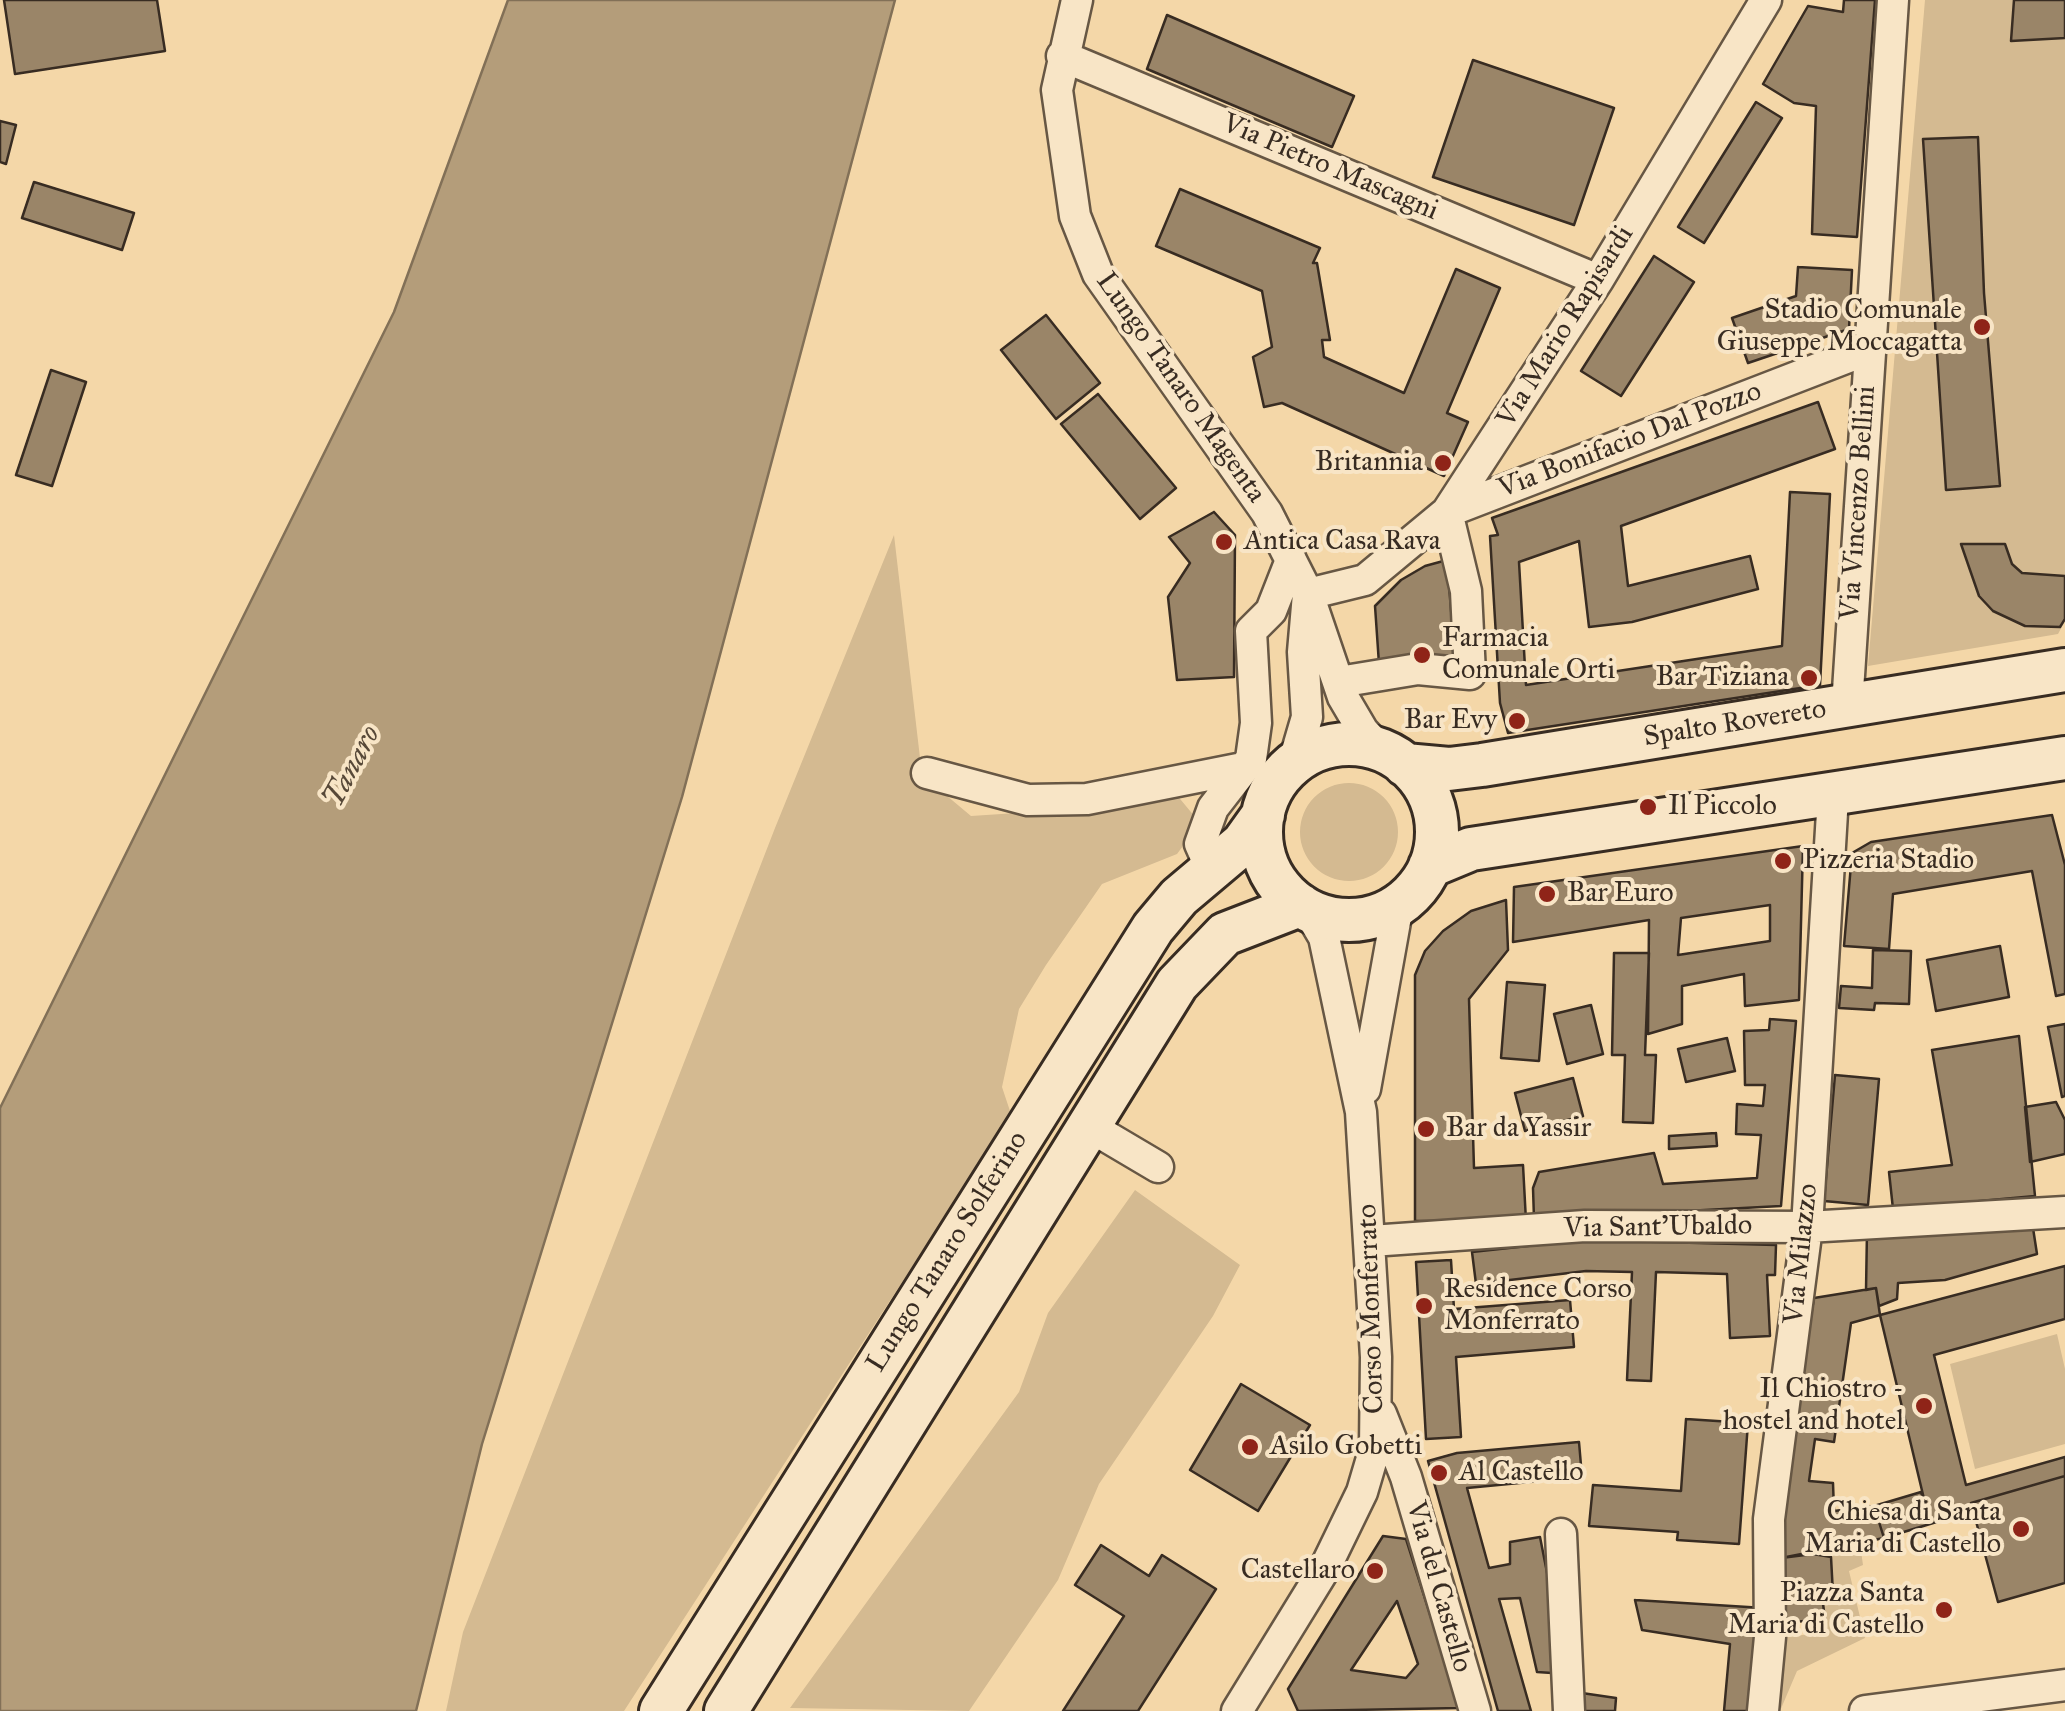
<!DOCTYPE html>
<html>
<head>
<meta charset="utf-8">
<style>
	body { margin:0 }
	canvas { display:block; background:#f4d7a8 }
</style>
</head>
<body>
<canvas width="2065" height="1711"></canvas>
<script>
const ctx = document.querySelector('canvas').getContext('2d');
ctx.lineJoin = 'round';
function paint(path, color) { ctx.fillStyle = color; ctx.fill(path, 'evenodd'); }
const shape = rows => new Path2D(rows.map(r => 'M' + r).join(''));
function trace(path, color, width, dash) { ctx.strokeStyle = color; ctx.lineWidth = width; ctx.lineCap = dash ? 'butt' : 'round'; ctx.setLineDash(dash || []); ctx.stroke(path); }
function drawText(font, color, halo, rows, align = 'center') {
  ctx.font = font + ' "IM FELL Great Primer",serif'; ctx.lineWidth = 8; ctx.setLineDash([]); ctx.textBaseline = 'middle'; ctx.strokeStyle = halo; ctx.fillStyle = color; for (const [text, x, y, turn = 0] of rows) {
    ctx.save(); ctx.translate(x, y); ctx.rotate((+turn || 0) * Math.PI / 180); ctx.textAlign = isNaN(turn) ? turn : align; if (halo) ctx.strokeText(text, 0, 0); ctx.fillText(text, 0, 0); ctx.restore();
  }
}
paint(shape([
	[1925,0,2065,0,2065,621,2058,634,1868,666],
	[894,535,922,775,971,816,1062,810,1176,794,1200,823,1177,854,1102,884,1046,965,1019,1009,1002,1087,1011,1114,624,1711,446,1711,463,1632,775,828],
	'1300 832a49 49 0 1 1 98 0a49 49 0 1 1-98 0Z',
	[1135,1190,1240,1265,1213,1316,1099,1484,1058,1580,969,1711,790,1708,1019,1392,1048,1313],
	[2057,1334,2065,1369,2065,1444,1975,1469,1950,1364],
	[1860,1544,1863,1565,1849,1571,1865,1638,1797,1671,1780,1711,1772,1711,1780,1638,1825,1632,1822,1596,1833,1593,1830,1551]
]), '#d4ba91');
const water = shape([
	[508,0,895,0,682,797,482,1444,416,1711,0,1711,0,1108,394,312,508,0]
]);
paint(water, '#b49d7a');
trace(water, '#827057', 2.5);
const building = shape([
	[4,0,157,0,165,51,15,74,4,0],
	[1844,0,1875,0,1857,237,1812,234,1816,106,1794,103,1763,84,1808,6,1843,12,1844,0],
	[2014,0,2065,0,2065,38,2011,41,2014,0],
	[1167,15,1354,96,1332,147,1147,69,1167,15],
	[1473,60,1614,108,1574,225,1433,177,1473,60],
	[1756,102,1782,118,1704,243,1678,227,1756,102],
	[0,121,16,125,6,164,0,162,0,121],
	[1978,137,1984,293,2000,486,1946,490,1923,139,1978,137],
	[34,182,134,213,122,250,22,218,34,182],
	[1180,189,1320,248,1313,263,1317,263,1330,340,1322,340,1324,357,1404,393,1456,269,1500,288,1447,413,1468,422,1444,476,1282,403,1264,407,1253,357,1272,347,1262,291,1156,246,1180,189],
	[1654,256,1694,282,1621,396,1581,371,1654,256],
	[1798,267,1852,270,1849,329,1748,363,1732,318,1796,296,1798,267],
	[1046,315,1100,383,1056,419,1001,350,1046,315],
	[51,370,86,382,52,486,16,475,51,370],
	[1098,394,1176,488,1140,519,1061,424,1098,394],
	[1818,402,1835,449,1621,526,1628,586,1750,556,1758,589,1632,622,1589,627,1579,541,1519,562,1526,685,1782,646,1790,492,1830,494,1820,685,1508,733,1500,703,1490,536,1498,535,1492,518,1818,402],
	[1214,512,1235,535,1234,677,1177,680,1168,597,1190,563,1169,537,1214,512],
	[1961,544,2005,544,2012,564,2022,573,2065,576,2065,619,2060,627,2025,626,1993,611,1979,596,1961,544],
	[1447,560,1455,659,1379,664,1375,606,1401,580,1425,566,1447,560],
	[2052,815,2065,865,2065,994,2056,996,2032,871,1893,894,1889,949,1844,946,1852,853,1871,842,2052,815],
	[1803,846,1799,1000,1745,1006,1744,974,1682,986,1682,1024,1648,1034,1649,920,1513,942,1514,887,1803,846],
	[1770,905,1770,941,1678,955,1681,918,1770,905],
	[1506,900,1508,950,1469,999,1474,1168,1523,1165,1526,1221,1415,1221,1415,975,1425,951,1443,931,1471,911,1506,900],
	[2000,946,2009,997,1936,1011,1927,960,2000,946],
	[1873,950,1911,951,1909,1004,1875,1003,1874,1010,1839,1008,1841,986,1872,988,1873,950],
	[1614,953,1649,953,1645,1055,1656,1055,1653,1123,1623,1122,1625,1055,1612,1055,1614,953],
	[1507,982,1545,985,1539,1061,1501,1058,1507,982],
	[1591,1005,1603,1054,1567,1064,1554,1014,1591,1005],
	[1770,1019,1796,1021,1781,1206,1534,1219,1533,1188,1539,1172,1654,1153,1663,1184,1757,1178,1761,1135,1736,1134,1737,1104,1763,1106,1765,1085,1745,1085,1744,1031,1769,1030,1770,1019],
	[2065,1024,2065,1096,2062,1097,2048,1027,2065,1024],
	[2019,1036,2035,1196,1893,1209,1889,1172,1952,1165,1932,1050,2019,1036],
	[1727,1038,1735,1071,1686,1082,1678,1049,1727,1038],
	[1835,1075,1879,1079,1868,1205,1824,1201,1835,1075],
	[1573,1078,1583,1116,1525,1131,1515,1093,1573,1078],
	[2056,1102,2065,1120,2065,1154,2030,1162,2025,1107,2056,1102],
	[1716,1133,1717,1146,1669,1149,1669,1136,1716,1133],
	[2033,1228,2037,1254,1945,1280,1898,1283,1897,1299,1879,1306,1876,1288,1866,1290,1867,1231,2033,1228],
	[1583,1240,1776,1245,1775,1275,1767,1275,1770,1336,1730,1338,1727,1274,1656,1272,1651,1381,1627,1380,1632,1272,1586,1271,1476,1284,1472,1252,1583,1240],
	[1451,1260,1454,1309,1570,1300,1574,1347,1456,1357,1461,1437,1426,1439,1416,1262,1451,1260],
	[2065,1266,2065,1319,1934,1355,1966,1485,2065,1457,2065,1476,1971,1503,1973,1511,1930,1524,1880,1315,2065,1266],
	[1876,1288,1880,1315,1851,1323,1834,1442,1815,1439,1809,1481,1833,1483,1834,1511,1874,1506,1884,1538,1781,1558,1777,1519,1814,1298,1876,1288],
	[1241,1384,1310,1425,1258,1511,1190,1470,1241,1384],
	[1686,1419,1748,1423,1739,1544,1677,1540,1678,1532,1589,1526,1593,1485,1681,1491,1686,1419],
	[1579,1442,1582,1477,1467,1488,1489,1568,1510,1564,1510,1542,1540,1537,1567,1674,1537,1672,1520,1598,1499,1599,1531,1711,1498,1711,1428,1461,1457,1453,1579,1442],
	[2065,1476,2065,1583,1998,1602,1971,1503,2065,1476],
	[1921,1492,1930,1524,1884,1538,1874,1506,1921,1492],
	[1383,1536,1406,1539,1460,1708,1298,1711,1288,1689,1383,1536],
	[1397,1601,1418,1664,1406,1678,1351,1670,1397,1601],
	[1101,1545,1149,1576,1162,1555,1216,1589,1138,1711,1063,1711,1124,1616,1075,1585,1101,1545],
	[1813,1554,1831,1557,1833,1594,1822,1596,1825,1619,1784,1623,1781,1558,1813,1554],
	[1635,1600,1764,1608,1753,1711,1724,1711,1730,1644,1642,1630,1635,1600],
	[1575,1692,1616,1698,1615,1711,1577,1711,1575,1692]
]);
paint(building, '#9a8568');
trace(building, '#382c22', 2.5);
const minor = shape([
	[1077,0,1057,90,1075,216,1098,274,1267,513,1308,594,1365,580,1447,512,1598,280,1766,0],
	[1062,56,1598,280],
	[1447,512,1869,349],
	[1339,682,1418,669,1470,674,1466,591,1447,512],
	[1847,706,1893,0],
	[1293,765,1307,717,1303,652,1308,594,1343,697,1363,731,1383,752],
	[927,773,1028,800,1087,799,1243,768],
	[1212,871,1200,844,1213,808,1251,759,1256,723,1251,631,1271,611,1291,560],
	[1365,1089,1398,905],
	[1087,1125,1158,1167],
	[1371,1241,1585,1226,1807,1227,2065,1212],
	[1381,1414,1406,1477,1475,1711],
	[1561,1534,1569,1711],
	[1237,1711,1325,1568,1362,1492,1375,1448,1376,1357,1361,1112,1324,937,1308,910],
	[1763,1711,1770,1637,1769,1519,1807,1227,1833,796],
	[1865,1711,2065,1685]
]);
const secondary = shape([
	'1261 832a88 88 0 1 1 176 0a88 88 0 1 1-176 0Z',
	[1405,765,1449,769,1482,765,2065,670],
	[1430,866,1471,849,2065,758],
	[661,1711,1153,928,1179,897,1243,843,1263,815],
	[726,1711,1177,984,1225,934,1300,905]
]);
trace(minor, '#675744', 35);
trace(secondary, '#382c22', 48);
trace(minor, '#f8e5c6', 30);
trace(secondary, '#f8e5c6', 42);
for (const [x, y, r, color] of [
	[1982,327,10,"#8f2418"],
	[1443,463,10,"#8f2418"],
	[1224,542,10,"#8f2418"],
	[1422,655,10,"#8f2418"],
	[1809,678,10,"#8f2418"],
	[1517,721,10,"#8f2418"],
	[1648,807,10,"#8f2418"],
	[1783,861,10,"#8f2418"],
	[1547,894,10,"#8f2418"],
	[1426,1129,10,"#8f2418"],
	[1424,1306,10,"#8f2418"],
	[1924,1406,10,"#8f2418"],
	[1250,1447,10,"#8f2418"],
	[1439,1473,10,"#8f2418"],
	[2021,1529,10,"#8f2418"],
	[1375,1571,10,"#8f2418"],
	[1944,1610,10,"#8f2418"]
]) { const dot = new Path2D(); dot.arc(x, y, r, 0, 2 * Math.PI); ctx.fillStyle = color; ctx.fill(dot); trace(dot, '#f8e5c6', 4); }
drawText('28px', '#382c22', '#f8e5c6', [
	["Via Pietro Mascagni",1330,168,23],
	["Via Mario Rapisardi",1566,327,-58],
	["Lungo Tanaro Magenta",1180,388,55],
	["Via Bonifacio Dal Pozzo",1630,441,-21],
	["Via Vincenzo Bellini",1859,503,-86],
	["Spalto Rovereto",1735,724,-9],
	["Via Sant'Ubaldo",1658,1228,-1],
	["Lungo Tanaro Solferino",948,1252,-58],
	["Via Milazzo",1802,1254,-84],
	["Corso Monferrato",1372,1309,-92],
	["Via del Castello",1438,1587,74]
]);
drawText('28px', '#382c22', '#f8e5c6', [
	["Stadio Comunale",1962,311,"right"],
	["Giuseppe Moccagatta",1962,343,"right"],
	["Britannia",1423,463,"right"],
	["Antica Casa Rava",1244,542],
	["Farmacia",1442,639],
	["Comunale Orti",1442,671],
	["Bar Tiziana",1789,678,"right"],
	["Bar Evy",1497,721,"right"],
	["Il Piccolo",1668,807],
	["Pizzeria Stadio",1803,861],
	["Bar Euro",1567,894],
	["Bar da Yassir",1446,1129],
	["Residence Corso",1444,1290],
	["Monferrato",1444,1322],
	["Il Chiostro -",1904,1390,"right"],
	["hostel and hotel",1904,1422,"right"],
	["Asilo Gobetti",1270,1447],
	["Al Castello",1459,1473],
	["Chiesa di Santa",2001,1513,"right"],
	["Maria di Castello",2001,1545,"right"],
	["Castellaro",1355,1571,"right"],
	["Piazza Santa",1924,1594,"right"],
	["Maria di Castello",1924,1626,"right"]
], 'left');
drawText('italic 30px', '#574838', '#f8e5c6', [
	["Tanaro",353,767,-62]
]);
</script>
</body>
</html>
